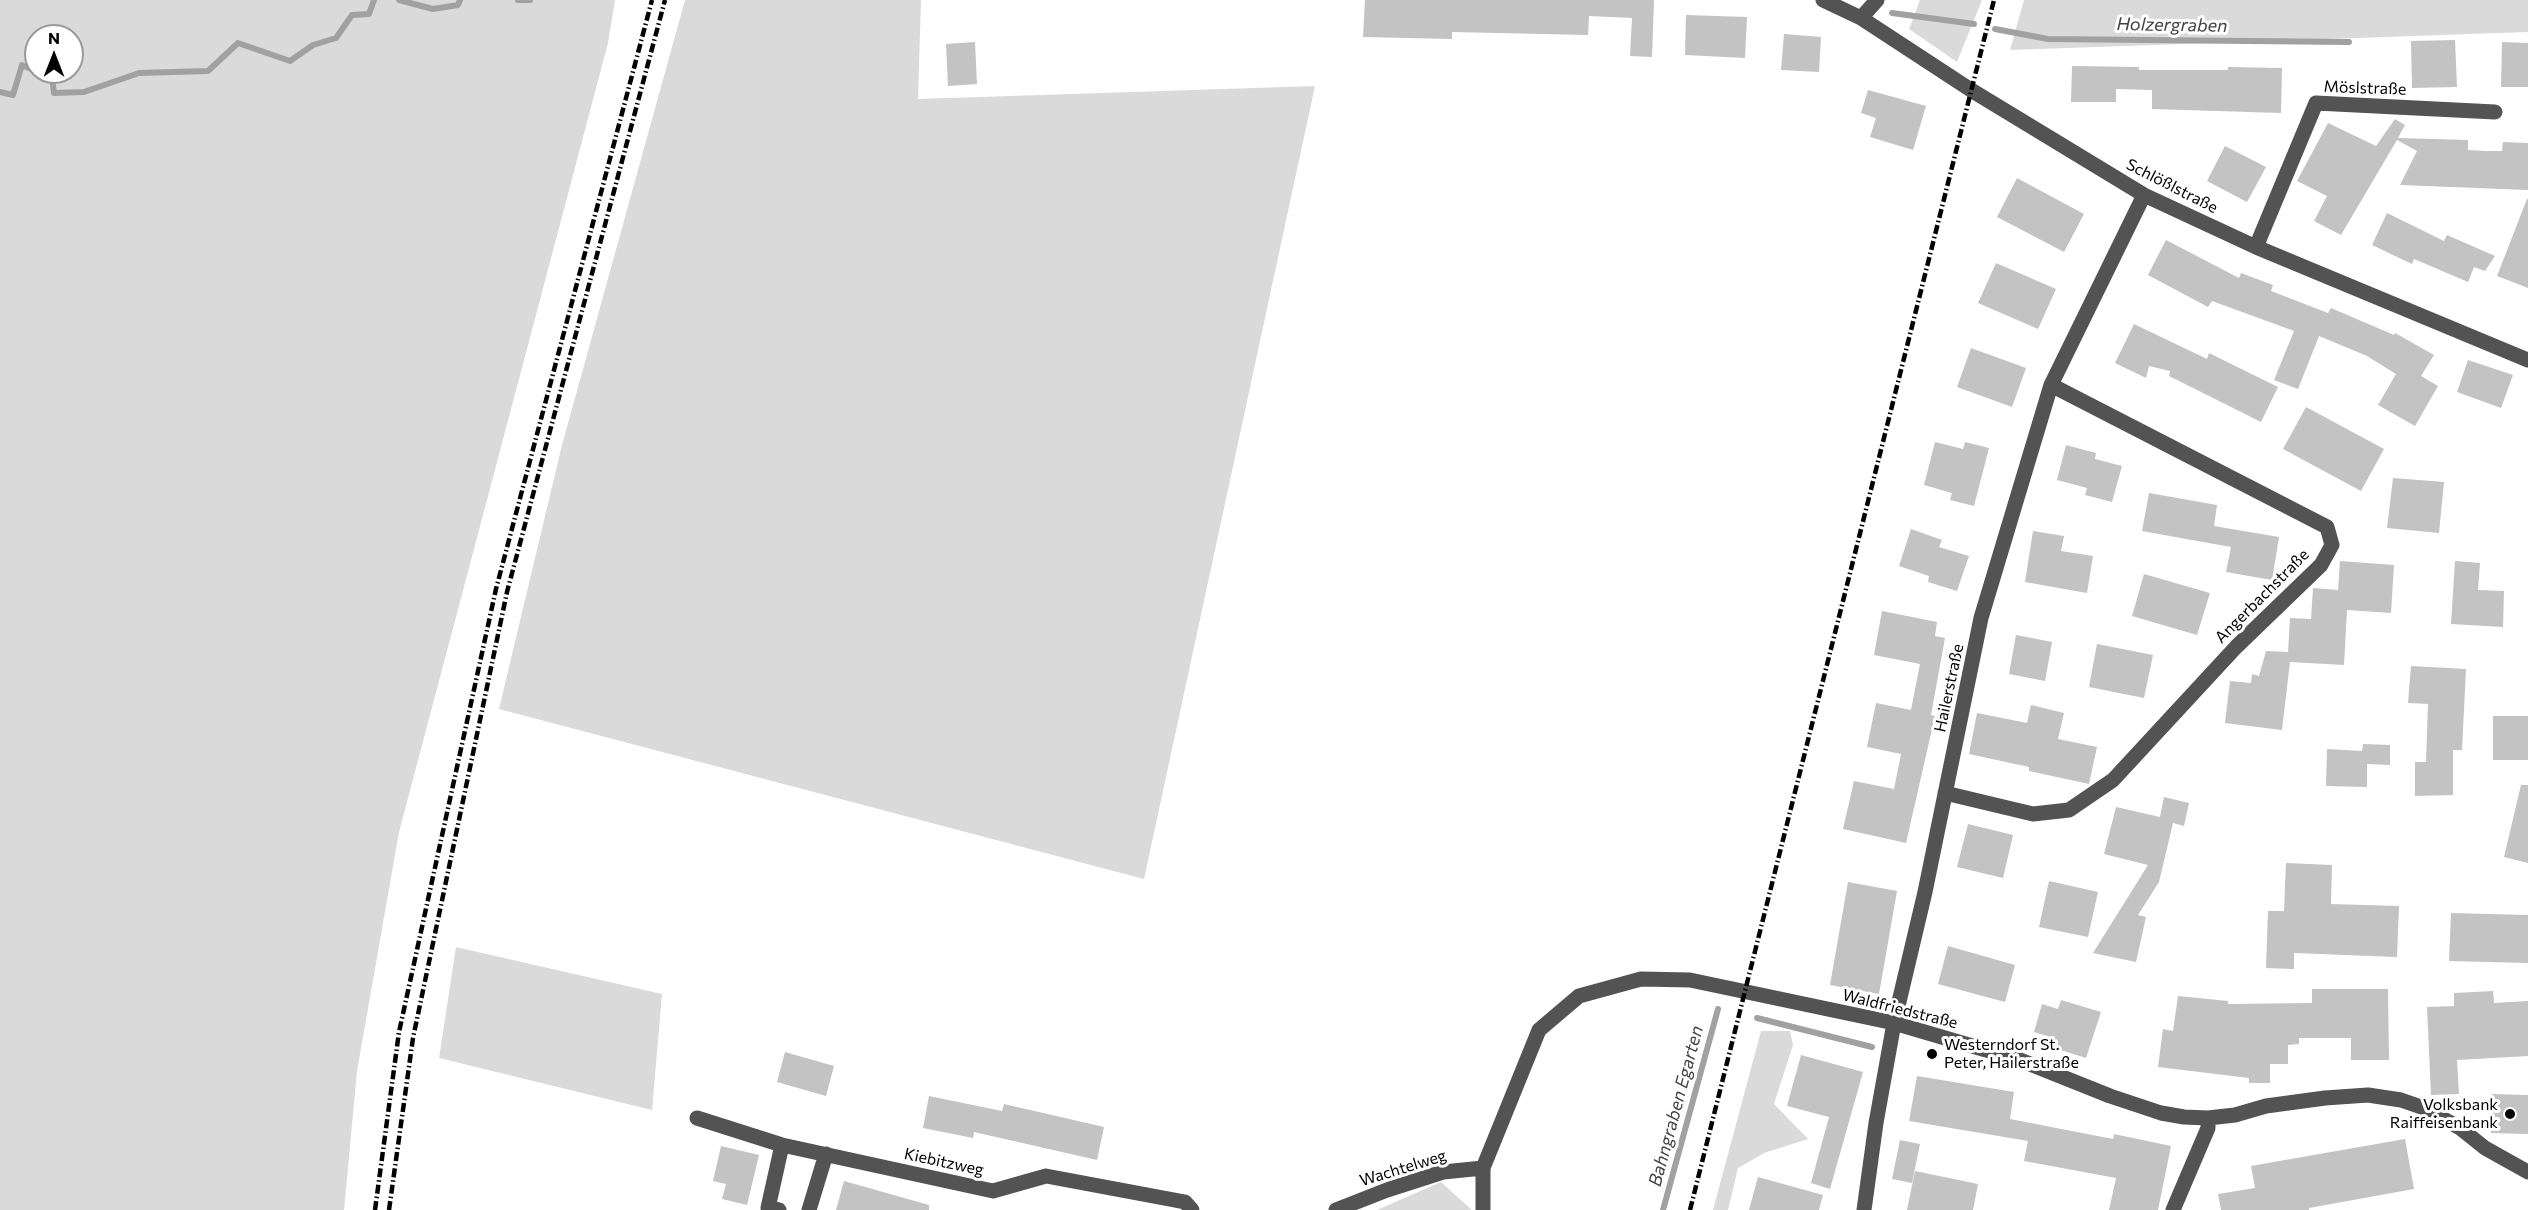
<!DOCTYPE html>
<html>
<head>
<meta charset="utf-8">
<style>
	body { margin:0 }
	#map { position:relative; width:2528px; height:1210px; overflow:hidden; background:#fff; font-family:Commissioner,sans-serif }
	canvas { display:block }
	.north { position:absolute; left:24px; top:24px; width:60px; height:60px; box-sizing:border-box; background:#fff; border:2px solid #999; border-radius:50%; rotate:0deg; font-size:16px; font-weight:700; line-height:24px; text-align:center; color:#000 }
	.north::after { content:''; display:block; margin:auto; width:21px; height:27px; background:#000; clip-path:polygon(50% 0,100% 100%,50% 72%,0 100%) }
</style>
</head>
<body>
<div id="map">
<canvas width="2528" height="1210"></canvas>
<div class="north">N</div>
</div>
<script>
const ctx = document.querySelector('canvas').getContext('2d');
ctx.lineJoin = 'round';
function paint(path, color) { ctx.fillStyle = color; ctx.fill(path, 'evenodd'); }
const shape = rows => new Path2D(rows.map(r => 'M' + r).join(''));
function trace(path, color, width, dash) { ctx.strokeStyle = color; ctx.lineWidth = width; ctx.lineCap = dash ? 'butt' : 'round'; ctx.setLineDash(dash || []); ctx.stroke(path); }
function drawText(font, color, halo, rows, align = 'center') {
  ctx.font = font + ' Commissioner,sans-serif'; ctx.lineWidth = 6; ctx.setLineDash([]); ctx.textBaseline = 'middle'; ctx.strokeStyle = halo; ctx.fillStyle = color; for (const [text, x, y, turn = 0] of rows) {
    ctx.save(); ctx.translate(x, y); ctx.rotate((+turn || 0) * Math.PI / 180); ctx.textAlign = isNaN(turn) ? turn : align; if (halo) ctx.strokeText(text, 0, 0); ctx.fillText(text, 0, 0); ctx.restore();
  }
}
paint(shape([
	[0,0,615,0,608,43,399,832,357,1071,344,1210,0,1210],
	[36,36,72,36,72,72,36,72],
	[685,0,921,0,918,99,1315,86,1144,879,499,709,562,445],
	[1920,0,1982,0,1957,62,1909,29],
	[2024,0,2528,0,2528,32,2010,50],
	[456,947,662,994,652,1110,439,1058],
	[1761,1031,1790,1031,1793,1045,1774,1104,1808,1139,1764,1153,1738,1168,1728,1210,1713,1210],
	[1441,1182,1472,1210,1377,1210]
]), '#dadada');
trace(shape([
	[399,0,433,9,458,5,460,0],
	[518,0,530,0],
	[1892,13,1974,24],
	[1995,29,2048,39,2349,42],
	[38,72,52,77,54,93,84,92,139,73,208,71,238,43,290,61,313,45,336,38,352,15,369,14,374,0],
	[0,92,13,95,22,65,36,71],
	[1757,1018,1872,1047],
	[1663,1210,1718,1009]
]), '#a1a1a1', 6);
paint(shape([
	[1365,0,1654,0,1652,57,1630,56,1632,18,1589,16,1588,35,1452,32,1452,39,1363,37],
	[1686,15,1747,17,1745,58,1685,55],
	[1784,34,1821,37,1819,72,1781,70],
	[2455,40,2457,87,2412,88,2411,41],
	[975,42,977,84,948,86,946,44],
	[2502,42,2528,43,2528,87,2501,87],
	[2072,66,2139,67,2139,70,2228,70,2228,67,2282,68,2281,113,2152,109,2152,90,2116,89,2116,102,2071,102],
	[1868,90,1926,106,1913,150,1870,137,1876,118,1861,113],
	[2395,119,2405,125,2398,138,2468,140,2468,150,2486,151,2502,151,2503,142,2528,143,2528,190,2400,185,2417,151,2397,140,2341,235,2314,221,2327,196,2297,181,2328,123,2376,146],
	[2225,146,2266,167,2247,202,2207,181],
	[2017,178,2084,214,2064,252,1997,217],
	[2527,199,2528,199,2528,288,2497,276],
	[2387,213,2444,241,2447,235,2495,256,2485,271,2474,267,2468,282,2414,259,2412,264,2372,245],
	[2166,240,2239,278,2241,273,2273,285,2271,291,2328,313,2331,308,2394,335,2395,333,2434,355,2421,376,2438,386,2415,426,2378,405,2396,374,2367,356,2319,336,2298,389,2274,380,2294,331,2212,301,2208,307,2148,275],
	[1996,263,2056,289,2038,329,1978,303],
	[2134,324,2207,359,2209,353,2278,387,2261,422,2169,376,2170,371,2149,366,2146,378,2115,363],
	[1971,348,2026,368,2012,407,1957,387],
	[2468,360,2513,375,2501,408,2457,392],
	[2306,407,2384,449,2361,491,2283,449],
	[1935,442,1963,449,1965,442,1989,448,1974,506,1950,500,1952,493,1924,485],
	[2066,445,2096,453,2095,459,2122,466,2112,502,2085,495,2087,488,2057,480],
	[2393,478,2444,482,2439,533,2387,528],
	[2149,493,2217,505,2214,526,2279,537,2272,580,2226,572,2231,547,2142,531],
	[1911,529,1942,540,1939,547,1969,556,1957,591,1928,582,1929,576,1899,566],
	[2033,531,2064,536,2061,551,2093,556,2087,593,2025,582],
	[2340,561,2394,565,2391,613,2347,610,2344,665,2290,662,2282,730,2225,723,2230,681,2251,683,2252,674,2259,676,2266,651,2288,652,2290,618,2311,619,2313,588,2338,590],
	[2455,561,2480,563,2478,590,2504,591,2503,627,2451,624],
	[2144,574,2210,593,2197,635,2132,616],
	[1882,611,1937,622,1935,636,1945,638,1931,715,1935,716,1906,843,1843,829,1854,781,1894,789,1901,754,1867,747,1876,703,1911,710,1920,664,1874,655],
	[2016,635,2052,642,2045,681,2009,674],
	[2097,644,2153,655,2144,698,2089,687],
	[2411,666,2466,669,2462,750,2453,750,2453,795,2415,796,2415,762,2426,762,2428,704,2408,703],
	[2031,705,2064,713,2058,739,2097,747,2089,784,2029,771,2029,767,1969,754,1977,713,2027,723],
	[2493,716,2528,716,2528,760,2493,760],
	[2363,744,2390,745,2390,765,2367,764,2367,787,2326,786,2327,749,2362,751],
	[2521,785,2528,785,2528,863,2504,857],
	[2164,797,2189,803,2184,826,2173,823,2159,882,2138,915,2146,917,2136,962,2093,953,2148,865,2104,854,2116,807,2160,817],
	[1968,824,2013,835,2003,878,1957,867],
	[2286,863,2332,865,2331,904,2399,906,2397,957,2294,953,2294,969,2266,968,2268,911,2284,911],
	[2049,881,2098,892,2088,937,2039,927],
	[1848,882,1897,891,1879,994,1830,985],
	[2451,913,2528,915,2528,963,2449,961],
	[1948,946,2015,965,2005,1002,1938,984],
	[2312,989,2388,989,2389,1060,2351,1060,2351,1038,2299,1038,2299,1044,2288,1045,2288,1064,2270,1064,2270,1083,2249,1083,2249,1078,2158,1067,2163,1029,2173,1031,2178,996,2228,1001,2228,1004,2312,1003],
	[2493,991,2494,1003,2528,1001,2528,1056,2457,1060,2459,1094,2431,1095,2427,1007,2454,1006,2454,993],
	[2061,1000,2101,1012,2086,1058,2051,1047,2054,1038,2034,1032,2042,1004,2058,1009],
	[785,1052,834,1066,826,1096,777,1082],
	[1801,1055,1863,1072,1830,1189,1811,1183,1829,1117,1787,1106],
	[1917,1076,2014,1092,2010,1119,2113,1139,2114,1134,2171,1146,2158,1210,2109,1210,2116,1178,2024,1161,2028,1141,1909,1121],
	[2492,1094,2528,1095,2528,1134,2491,1133],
	[929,1096,1002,1111,1004,1104,1104,1127,1097,1160,974,1132,973,1138,923,1128],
	[2405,1139,2414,1189,2309,1208,2309,1210,2221,1210,2218,1194,2255,1188,2251,1166],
	[1900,1140,1920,1144,1912,1183,1892,1179],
	[721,1146,759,1155,747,1205,722,1199,726,1184,713,1181],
	[1915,1171,1978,1184,1973,1210,1907,1210],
	[1758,1177,1823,1195,1819,1210,1749,1210],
	[844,1181,929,1205,929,1210,836,1210]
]), '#c3c3c3');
trace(shape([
	[1823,0,1861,18,1971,90,2144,195,2256,247,2528,360],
	[1861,18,1877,0],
	[2256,247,2316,103,2495,112],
	[1945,793,2033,814,2069,810,2113,780,2236,647,2321,565,2332,545,2327,527,2051,385],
	[697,1118,782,1145,993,1191,1046,1176,1185,1202,1192,1210],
	[779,1210,768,1208,782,1145],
	[809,1210,826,1154],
	[1336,1210,1387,1190,1443,1172,1483,1168],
	[1483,1210,1483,1168,1539,1030,1579,996,1641,979,1690,980,1894,1023,2020,1060,2110,1096,2161,1113,2184,1117,2208,1118,2235,1115,2266,1106,2325,1098,2368,1095,2401,1100,2424,1108,2460,1128,2485,1148,2528,1172],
	[1864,1210,1876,1123,1894,1023,1925,892,1981,618,2051,385,2144,195],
	[2173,1210,2208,1128,2208,1118]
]), '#535353', 15);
trace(shape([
	[375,1210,399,1032,496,589,652,0],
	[389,1210,413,1038,507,592,665,0],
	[1690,1210,1994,0]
]), '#000', 4.5, [9, 3, 1.5, 3]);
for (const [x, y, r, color] of [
	[1932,1054,6,"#000"],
	[2510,1114,6,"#000"]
]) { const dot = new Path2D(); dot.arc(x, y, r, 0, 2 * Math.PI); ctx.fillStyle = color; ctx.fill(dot); trace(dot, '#fff', 2); }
drawText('16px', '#000', '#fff', [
	["Möslstraße",2365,88,2],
	["Schlößlstraße",2172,186,27],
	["Angerbachstraße",2262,596,-45],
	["Hailerstraße",1949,688,-78],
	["Waldfriedstraße",1900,1009,14],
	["Kiebitzweg",944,1162,12],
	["Wachtelweg",1403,1168,-17]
]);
drawText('16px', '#000', '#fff', [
	["Westerndorf St.",1944,1045],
	["Peter, Hailerstraße",1944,1063],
	["Volksbank",2498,1105,"right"],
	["Raiffeisenbank",2498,1123,"right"]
], 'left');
drawText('italic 18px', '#424242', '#fff', [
	["Holzergraben",2172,25,1],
	["Bahngraben Egarten",1676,1106,-75]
]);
</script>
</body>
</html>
